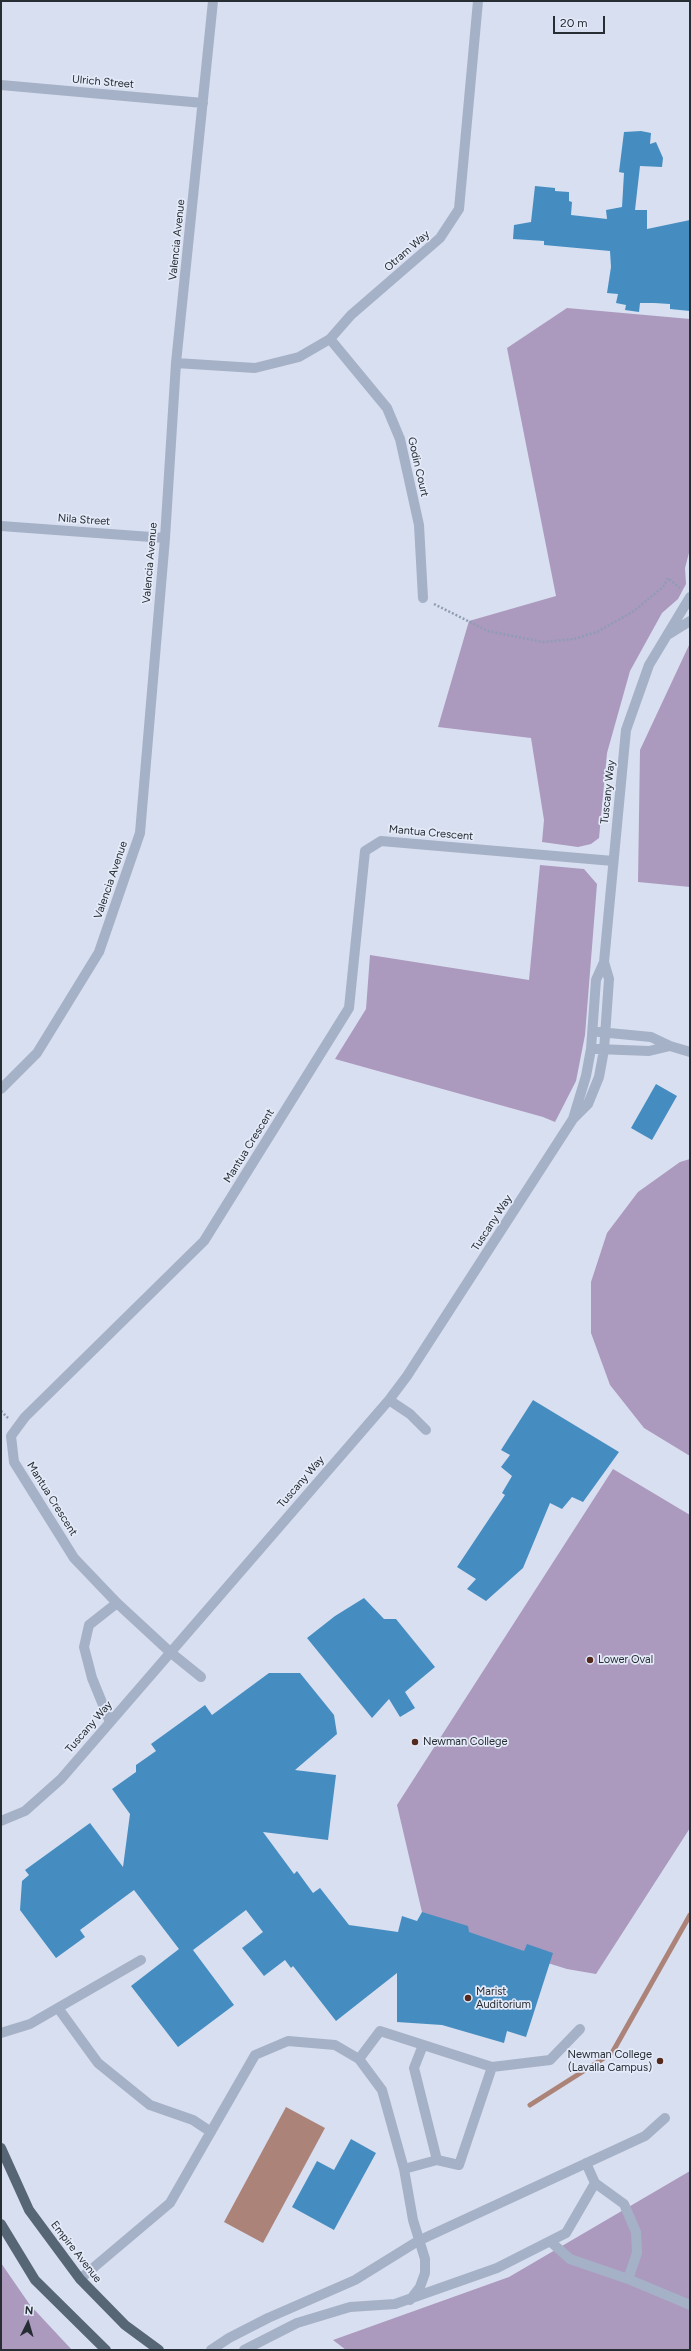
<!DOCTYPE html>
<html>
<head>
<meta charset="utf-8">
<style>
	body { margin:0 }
	#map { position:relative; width:691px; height:2351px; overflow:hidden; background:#d8dff0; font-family:Figtree,sans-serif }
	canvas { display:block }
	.frame { position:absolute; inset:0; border:2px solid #262d33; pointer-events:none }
	.north { position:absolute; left:8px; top:2303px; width:40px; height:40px; -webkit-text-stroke:3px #e4eaf8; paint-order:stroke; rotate:5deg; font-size:11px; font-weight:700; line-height:16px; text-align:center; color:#262d33 }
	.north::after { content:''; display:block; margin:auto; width:14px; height:18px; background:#262d33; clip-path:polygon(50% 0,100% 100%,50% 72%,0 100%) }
	.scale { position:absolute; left:553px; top:16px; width:52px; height:18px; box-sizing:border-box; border:2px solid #262d33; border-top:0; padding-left:5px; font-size:12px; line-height:14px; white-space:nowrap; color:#262d33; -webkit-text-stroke:3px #e4eaf8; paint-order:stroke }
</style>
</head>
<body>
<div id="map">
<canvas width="691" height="2351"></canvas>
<div class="frame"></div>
<div class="north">N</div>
<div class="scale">20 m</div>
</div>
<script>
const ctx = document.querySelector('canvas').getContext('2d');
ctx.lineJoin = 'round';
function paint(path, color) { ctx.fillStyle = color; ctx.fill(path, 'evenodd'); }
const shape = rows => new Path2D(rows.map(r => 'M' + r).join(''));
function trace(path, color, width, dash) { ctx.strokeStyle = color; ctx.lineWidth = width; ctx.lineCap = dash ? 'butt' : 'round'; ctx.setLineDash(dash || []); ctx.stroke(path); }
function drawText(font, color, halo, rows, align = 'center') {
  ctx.font = font + ' Figtree,sans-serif'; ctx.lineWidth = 3.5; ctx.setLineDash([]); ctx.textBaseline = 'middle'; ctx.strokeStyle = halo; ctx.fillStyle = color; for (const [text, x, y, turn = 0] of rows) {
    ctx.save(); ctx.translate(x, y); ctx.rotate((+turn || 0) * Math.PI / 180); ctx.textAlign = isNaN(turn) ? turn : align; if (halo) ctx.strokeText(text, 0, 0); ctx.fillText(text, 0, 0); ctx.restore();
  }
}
paint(shape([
	[567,308,690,319,690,549,685,568,686,584,678,599,662,613,630,671,607,753,599,838,591,844,578,847,542,842,544,820,531,738,438,727,469,621,556,596,507,348],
	[690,643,690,887,638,882,640,750],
	[540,865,584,869,597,884,585,1035,576,1081,555,1122,543,1117,335,1059,366,1009,370,955,529,980],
	[690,1159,690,1456,644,1428,610,1385,591,1333,591,1282,607,1233,638,1192,680,1162],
	[613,1469,690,1515,690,1828,596,1974,567,1969,425,1925,397,1805],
	[690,2171,690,2350,346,2350,333,2340,509,2277],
	[1,2263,30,2305,72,2350,1,2350]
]), '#ac99be');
paint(shape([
	[286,2107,325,2128,263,2243,224,2222]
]), '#ac8378');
trace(shape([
	[530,2105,612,2053,690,1915]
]), '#ac8378', 5);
paint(shape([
	[641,131,651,133,650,144,656,142,663,158,662,167,640,166,635,210,647,210,647,229,690,220,690,311,670,309,670,304,654,303,640,303,639,312,625,310,626,305,616,303,618,294,607,293,611,267,610,251,544,245,544,241,513,239,514,225,531,222,535,186,555,188,555,191,569,192,569,201,572,202,571,215,607,219,606,210,622,207,624,173,619,172,624,132],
	[656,1084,677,1096,652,1140,631,1128],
	[533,1400,619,1452,583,1502,572,1497,562,1509,550,1503,523,1568,486,1601,467,1589,476,1579,457,1567,505,1495,502,1493,512,1476,501,1467,510,1455,501,1450],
	[364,1598,384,1619,396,1619,435,1667,405,1692,415,1708,400,1717,389,1699,372,1718,307,1638,335,1616],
	[269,1673,300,1673,334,1715,337,1734,295,1770,336,1775,328,1840,263,1832,294,1874,297,1871,313,1893,320,1888,349,1925,398,1932,402,1916,417,1921,422,1912,468,1926,469,1932,524,1951,527,1944,553,1953,526,2037,507,2031,504,2043,442,2025,397,2022,397,1973,336,2021,293,1966,291,1968,285,1960,264,1976,242,1948,263,1932,246,1910,193,1950,234,2005,178,2047,131,1986,179,1949,134,1890,80,1930,85,1937,56,1958,20,1910,22,1881,29,1875,25,1870,90,1823,123,1867,130,1814,112,1789,136,1772,136,1765,156,1751,151,1744,205,1705,212,1715],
	[351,2139,376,2153,334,2230,292,2207,317,2161,334,2170]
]), '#458dc1');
trace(shape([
	[434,604,488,631,543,642,574,639,597,632,634,611,663,587,668,578,681,589],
	[1,1411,8,1418]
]), '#8f9db3', 2.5, [2, 2]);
trace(shape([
	[1,85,203,103],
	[330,339,387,408,400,439,419,525,423,598],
	[176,363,255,368,299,357,330,339,351,315,440,238,459,209,478,1],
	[1,526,165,538],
	[669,634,690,621],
	[599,1032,651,1037,670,1046,690,1052],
	[597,1049,649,1051,670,1046],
	[1,1089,37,1053,99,952,140,833,165,538,176,363,213,1],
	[573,1119,586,1076,591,1049,596,980,604,962,626,730,649,665,690,597],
	[389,1400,410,1414,426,1430],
	[201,1677,170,1652,117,1603,74,1558,14,1462,11,1436,25,1417,204,1241,349,1008,365,851,381,841,613,861],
	[110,1722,92,1678,84,1647,89,1625,117,1603],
	[1,1821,25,1811,61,1779,389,1400,407,1376,573,1119,588,1104,599,1077,604,1050,609,979,604,962],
	[58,2008,98,2063,150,2105,193,2120,211,2132],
	[1,2033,30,2024,141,1960],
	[423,2045,414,2068,437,2160],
	[359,2059,380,2031,492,2067,459,2165,437,2160,404,2169],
	[492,2067,550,2060,580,2029],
	[551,2242,570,2259,628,2279,637,2253,636,2232,624,2204,595,2183,586,2163],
	[80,2279,170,2203,255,2055,288,2041,335,2045,359,2059,382,2090,404,2169,413,2220,425,2259,425,2273,420,2287,410,2300],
	[628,2279,690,2305],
	[211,2350,229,2338,268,2318,355,2280,418,2241,645,2136,665,2118],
	[244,2350,297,2323,350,2307,395,2304,497,2268,566,2233,595,2183]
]), '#a5b1c7', 10);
trace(shape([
	[1,2148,29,2210,80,2279,125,2325,159,2350],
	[1,2224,35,2280,106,2350]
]), '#576675', 10);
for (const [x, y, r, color] of [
	[590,1660,4,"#532a1d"],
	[415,1742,4,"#532a1d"],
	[468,1998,4,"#532a1d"],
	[660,2061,4,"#532a1d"]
]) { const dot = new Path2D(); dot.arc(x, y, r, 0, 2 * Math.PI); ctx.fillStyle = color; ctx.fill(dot); trace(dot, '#e4eaf8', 1.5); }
drawText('11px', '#262d33', '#e4eaf8', [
	["Ulrich Street",103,82,5],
	["Valencia Avenue",177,240,-84],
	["Otram Way",407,251,-41],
	["Godin Court",418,467,77],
	["Nila Street",84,520,4],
	["Valencia Avenue",150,563,-85],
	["Tuscany Way",608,792,-84],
	["Mantua Crescent",431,833,5],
	["Valencia Avenue",111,880,-71],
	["Mantua Crescent",249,1146,-58],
	["Tuscany Way",492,1223,-57],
	["Tuscany Way",301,1482,-49],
	["Mantua Crescent",52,1499,58],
	["Tuscany Way",89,1727,-49],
	["Empire Avenue",76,2252,52]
]);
drawText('11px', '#262d33', '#e4eaf8', [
	["Lower Oval",598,1660],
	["Newman College",423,1742],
	["Marist",476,1992],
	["Auditorium",476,2005],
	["Newman College",652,2055,"right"],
	["(Lavalla Campus)",652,2068,"right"]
], 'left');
</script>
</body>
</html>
